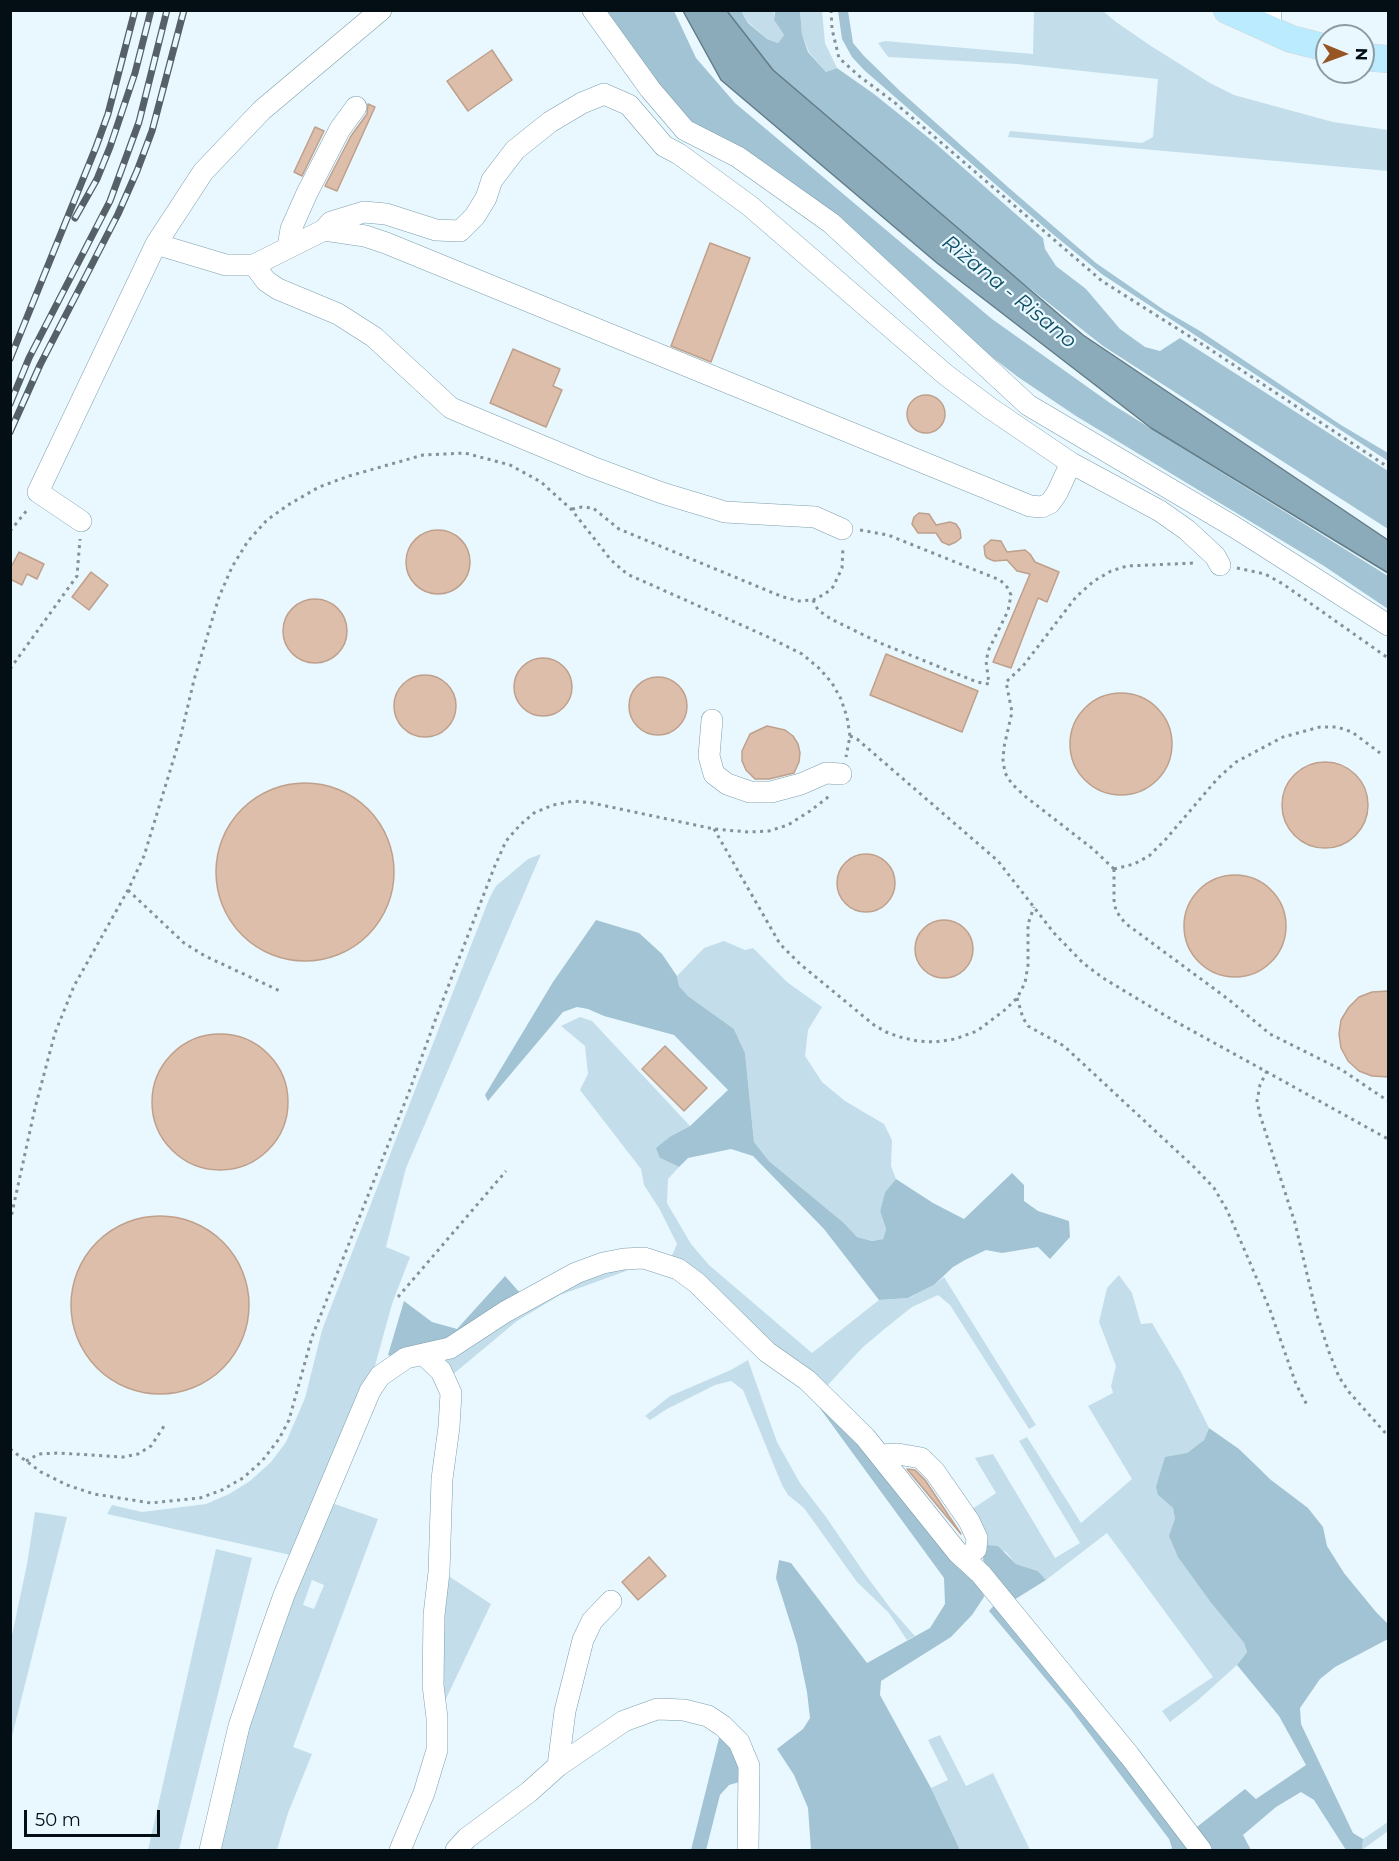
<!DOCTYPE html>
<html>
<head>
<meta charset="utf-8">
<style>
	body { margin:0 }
	#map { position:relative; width:1399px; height:1861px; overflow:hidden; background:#e9f8fe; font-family:Montserrat,sans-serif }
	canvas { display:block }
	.frame { position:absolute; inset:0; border:12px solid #040f15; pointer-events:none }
	.north { position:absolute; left:1315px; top:24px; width:60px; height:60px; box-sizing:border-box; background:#e9f8fe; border:2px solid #8d9ba1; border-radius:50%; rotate:91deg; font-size:16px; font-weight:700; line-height:24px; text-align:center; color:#040f15 }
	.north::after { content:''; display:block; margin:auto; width:21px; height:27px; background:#965522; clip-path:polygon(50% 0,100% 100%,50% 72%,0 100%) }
	.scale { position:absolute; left:24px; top:1810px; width:136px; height:27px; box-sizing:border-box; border:3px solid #040f15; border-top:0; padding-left:8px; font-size:18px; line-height:21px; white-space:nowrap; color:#040f15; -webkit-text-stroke:4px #e9f8fe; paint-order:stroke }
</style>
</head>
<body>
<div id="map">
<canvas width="1399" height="1861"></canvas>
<div class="frame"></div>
<div class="north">N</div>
<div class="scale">50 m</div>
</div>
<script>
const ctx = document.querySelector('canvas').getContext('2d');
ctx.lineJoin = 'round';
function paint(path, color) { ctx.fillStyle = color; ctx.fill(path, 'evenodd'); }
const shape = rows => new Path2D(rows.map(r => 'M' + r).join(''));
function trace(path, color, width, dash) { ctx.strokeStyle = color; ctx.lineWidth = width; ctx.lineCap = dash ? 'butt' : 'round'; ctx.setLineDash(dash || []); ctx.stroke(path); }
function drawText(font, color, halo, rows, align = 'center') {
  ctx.font = font + ' Montserrat,sans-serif'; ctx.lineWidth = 4.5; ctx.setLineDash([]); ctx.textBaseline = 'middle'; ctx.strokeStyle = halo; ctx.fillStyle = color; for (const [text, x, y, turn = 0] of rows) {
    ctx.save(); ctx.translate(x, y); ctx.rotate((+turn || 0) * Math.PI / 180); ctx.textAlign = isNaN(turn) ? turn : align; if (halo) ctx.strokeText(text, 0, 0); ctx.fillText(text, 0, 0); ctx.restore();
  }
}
paint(shape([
	[741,11,774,11,774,20,784,35,778,43,767,39,748,22],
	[800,11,822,11,825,43,837,68,826,72,809,52,802,34],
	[1034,11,1103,11,1116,22,1151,46,1210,83,1234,95,1333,122,1388,130,1388,171,1008,137,1010,131,1142,143,1153,137,1158,79,1017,64,888,57,878,43,885,41,1033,54],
	[541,854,406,1168,386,1247,410,1257,392,1304,373,1373,295,1556,107,1514,112,1505,142,1512,206,1504,229,1494,250,1481,271,1462,286,1442,305,1398,322,1330,489,899,496,886,528,859],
	[724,941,745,950,753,948,787,982,822,1007,808,1030,805,1056,822,1082,845,1101,884,1124,892,1140,891,1166,896,1179,885,1192,880,1211,886,1229,883,1239,872,1241,857,1237,844,1223,769,1161,754,1142,745,1053,734,1029,688,996,679,986,677,976,704,948],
	[580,1017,592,1021,690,1126,671,1136,660,1158,679,1167,668,1179,667,1203,691,1244,709,1265,812,1353,879,1300,909,1298,934,1285,944,1277,1036,1425,1029,1429,950,1305,938,1295,912,1307,882,1331,862,1348,826,1387,670,1260,677,1244,659,1208,644,1185,641,1169,580,1090,588,1074,585,1046,561,1026],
	[635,1263,626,1271,560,1295,517,1321,451,1376,436,1359,559,1287],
	[1119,1275,1132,1293,1141,1324,1152,1323,1181,1372,1209,1428,1204,1440,1187,1453,1158,1495,1173,1508,1175,1519,1212,1604,1244,1643,1247,1652,1237,1665,1197,1701,1170,1722,1162,1711,1213,1677,1107,1533,1046,1580,1038,1571,1016,1564,1006,1552,985,1545,968,1512,996,1493,975,1458,993,1454,1055,1558,1080,1543,1019,1441,1027,1437,1081,1523,1132,1479,1088,1406,1113,1393,1111,1386,1116,1366,1099,1322,1107,1288],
	[748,1360,777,1442,800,1483,826,1517,865,1574,891,1609,915,1636,907,1640,889,1613,857,1582,804,1508,788,1495,782,1485,743,1390,731,1381,715,1385,667,1409,650,1420,645,1416,670,1396,731,1370],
	[329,1502,378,1519,293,1747,312,1754,288,1813,277,1850,216,1850,252,1708],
	[312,1580,324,1585,314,1609,303,1605],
	[35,1512,67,1517,11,1740,11,1640,27,1564],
	[216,1549,252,1558,179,1850,148,1850],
	[444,1573,491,1604,442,1707],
	[940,1735,966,1786,993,1773,1030,1850,960,1850,931,1788,948,1780,928,1740],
	[1388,1822,1388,1831,1362,1850,1363,1839]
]), '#c3deea');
paint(shape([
	[603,11,674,11,696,58,735,103,992,319,1110,403,1388,576,1388,609,1324,566,1076,416,1018,377,690,126],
	[727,11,741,11,748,23,767,39,778,43,784,35,774,20,775,12,800,11,802,34,808,52,826,72,837,68,874,94,935,143,1043,238,1045,249,1056,266,1086,289,1120,329,1145,347,1160,351,1180,338,1388,471,1388,529,1103,346,999,264,846,143,752,50],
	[838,11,848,11,853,43,864,56,900,91,1009,188,1096,263,1164,310,1200,331,1341,425,1388,453,1388,461,1103,275,1049,231,864,70,852,57,842,39],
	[596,920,639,933,662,954,677,976,679,986,688,996,734,1029,745,1053,754,1142,769,1161,844,1223,857,1237,872,1241,883,1239,886,1229,880,1211,885,1192,896,1179,933,1203,964,1219,1012,1173,1024,1185,1024,1201,1038,1211,1069,1221,1070,1237,1050,1259,1038,1247,1002,1253,986,1250,965,1260,953,1267,934,1285,908,1298,879,1300,824,1229,753,1156,731,1149,688,1158,679,1167,660,1158,656,1148,671,1136,690,1126,728,1090,674,1035,604,1016,588,1009,577,1007,563,1012,488,1101,485,1095,553,982],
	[505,1276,521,1294,455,1340,393,1357,388,1355,404,1301,432,1322,457,1329],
	[817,1396,982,1585,984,1597,972,1615,951,1637,881,1681,880,1695,931,1788,960,1850,811,1850,808,1808,794,1775,777,1749,803,1729,810,1718,807,1692,797,1644,776,1578,779,1560,791,1563,867,1663,930,1628,945,1604,944,1578,819,1407],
	[1209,1428,1239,1449,1271,1480,1308,1508,1323,1527,1327,1546,1344,1573,1376,1612,1388,1624,1388,1639,1335,1667,1320,1679,1300,1708,1301,1724,1353,1833,1363,1839,1362,1850,1346,1850,1314,1800,1301,1792,1276,1807,1243,1835,1251,1850,1208,1850,1193,1830,1245,1789,1256,1799,1306,1765,1279,1716,1237,1665,1247,1652,1244,1643,1212,1604,1178,1557,1169,1536,1175,1519,1173,1508,1158,1495,1156,1487,1165,1457,1187,1453,1204,1440],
	[985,1545,998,1546,1016,1564,1038,1571,1046,1580,1009,1603,983,1560],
	[996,1603,1192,1845,1186,1850,1170,1850,1172,1848,1169,1839,1070,1708,989,1611],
	[721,1730,738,1750,743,1781,729,1785,720,1795,706,1850,691,1850]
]), '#a2c3d3');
const water = shape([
	[683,11,727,11,773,70,1083,335,1388,540,1388,573,1151,428,937,263,721,80,683,11]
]);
paint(water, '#8babba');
trace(water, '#627c88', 1.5);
const building = shape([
	[492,50,512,80,468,111,447,81,492,50],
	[368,104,375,107,337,191,325,186,351,136,367,114,368,104],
	[315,127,324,131,302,176,294,172,315,127],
	[710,243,750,258,711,362,671,346,710,243],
	[513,349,560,369,553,386,562,390,546,427,490,403,513,349],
	'907 414a19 19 0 1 1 38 0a19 19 0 1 1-38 0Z',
	[919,513,929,514,936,525,950,522,956,524,960,530,961,538,956,542,949,545,942,542,936,533,918,533,912,524,914,517,919,513],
	'406 562a32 32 0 1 1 64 0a32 32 0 1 1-64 0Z',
	[991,540,1001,541,1007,552,1025,550,1030,554,1035,562,1059,572,1047,602,1038,598,1011,668,993,662,1030,574,1017,571,1007,560,994,561,987,558,985,555,984,546,991,540],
	[19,552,44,564,37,579,27,574,22,585,10,579,10,569,19,552],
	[91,572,108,585,89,610,72,597,91,572],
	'283 631a32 32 0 1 1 64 0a32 32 0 1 1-64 0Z',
	[886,654,978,691,962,732,870,695,886,654],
	'514 687a29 29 0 1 1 58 0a29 29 0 1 1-58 0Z',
	'394 706a31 31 0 1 1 62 0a31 31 0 1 1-62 0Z',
	'629 706a29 29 0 1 1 58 0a29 29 0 1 1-58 0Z',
	'1070 744a51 51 0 1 1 102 0a51 51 0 1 1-102 0Z',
	[767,726,785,730,793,736,798,744,800,753,799,762,794,773,769,779,755,779,746,770,742,761,742,751,750,734,767,726],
	'1282 805a43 43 0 1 1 86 0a43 43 0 1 1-86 0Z',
	'216 872a89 89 0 1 1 178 0a89 89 0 1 1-178 0Z',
	'837 883a29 29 0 1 1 58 0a29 29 0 1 1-58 0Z',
	'1184 926a51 51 0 1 1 102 0a51 51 0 1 1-102 0Z',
	'915 949a29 29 0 1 1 58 0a29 29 0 1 1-58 0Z',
	[1389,991,1389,1077,1372,1076,1359,1071,1348,1061,1341,1048,1339,1034,1341,1020,1349,1007,1359,997,1372,992,1389,991],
	'152 1102a68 68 0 1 1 136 0a68 68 0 1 1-136 0Z',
	[665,1046,707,1088,684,1111,642,1069,665,1046],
	'71 1305a89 89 0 1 1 178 0a89 89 0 1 1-178 0Z',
	[907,1469,915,1470,925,1480,961,1534,907,1469],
	[649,1557,666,1576,638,1600,622,1582,649,1557]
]);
paint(building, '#ddbeaa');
trace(building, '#bea08c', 1.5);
const minor = shape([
	[593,10,650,89,685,130,738,157,831,223,1028,405,1236,528,1388,625],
	[1270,30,1271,10],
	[324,230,365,236,386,243,1030,506,1042,507,1050,503,1057,493,1071,463],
	[156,244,226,265,254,265,324,230,331,222,364,212,386,214,436,230,460,231,475,216,486,198,492,180,515,150,550,122,582,103,604,94,629,105,664,146,679,154,750,206,946,375,990,408,1071,463,1160,511,1187,530,1215,556,1220,565],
	[288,247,291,229,307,193,340,129,356,107],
	[254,265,266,281,278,289,338,314,374,337,451,408,592,467,662,493,725,512,815,517,842,529],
	[81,521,38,492,156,244,203,172,262,110,381,10],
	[712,720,709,756,714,774,727,784,750,792,771,792,801,784,826,773,841,774],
	[880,1455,898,1454,921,1458,935,1472,969,1521,977,1538,976,1549,965,1559],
	[558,1766,565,1711,583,1640,592,1621,611,1601],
	[210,1850,239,1726,268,1640,284,1595,370,1391,380,1376,406,1358,450,1348,505,1312,576,1273,603,1263,624,1259,644,1258,678,1269,697,1283,767,1352,807,1380,865,1437,958,1553,981,1574,1129,1755,1201,1850],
	[400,1850,424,1793,437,1750,437,1718,433,1685,434,1615,439,1572,442,1479,449,1427,451,1393,441,1371,423,1354],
	[456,1850,467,1838,529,1792,558,1766,624,1721,657,1709,684,1710,708,1716,723,1726,739,1742,749,1766,748,1850]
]);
const major = shape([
	[1227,10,1291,39,1327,48],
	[1363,57,1388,59]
]);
trace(minor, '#7c9faf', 22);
trace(major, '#d2d4d5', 28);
trace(shape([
	[831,10,832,29,839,58,859,76,894,102,1102,281,1208,348,1388,467],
	[572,509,582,507,593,508,619,529,783,597,799,601,813,600,825,594,833,587,842,568,843,547],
	[10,531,28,509],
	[1237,568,1265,574,1283,584,1388,658],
	[813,600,818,610,831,619,880,643,977,682,989,684,986,661,989,649,1008,611,1011,595,1007,587,1000,580,888,535,860,530],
	[10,669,77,576,80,539],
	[850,736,857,739,998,861,1054,933,1083,963,1103,978,1171,1019,1388,1139],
	[714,829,780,944,800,964,874,1025,886,1032,900,1037,917,1041,935,1042,955,1039,977,1031,1006,1009,1017,998,1025,983,1028,965,1028,924,1034,907],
	[1114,869,1093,849,1026,797,1012,784,1005,773,1003,760,1004,747,1012,712,1006,682,1023,666,1076,597,1094,581,1111,571,1127,566,1195,563],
	[1114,869,1114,900,1116,911,1125,923,1228,999,1270,1034,1342,1070,1388,1101],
	[1114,869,1134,864,1149,856,1166,839,1218,778,1236,762,1283,737,1320,727,1337,727,1352,732,1380,753],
	[128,890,184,943,205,956,280,991],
	[1017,998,1023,1018,1028,1026,1064,1046,1195,1168,1214,1188,1227,1210,1248,1258,1270,1310,1296,1384,1307,1405],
	[1267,1071,1260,1085,1257,1101,1260,1115,1295,1223,1316,1312,1329,1352,1339,1377,1349,1392,1388,1436],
	[10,1222,35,1108,55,1033,74,986,128,890,144,856,181,735,194,680,219,597,232,567,248,541,267,520,288,505,319,487,349,476,423,455,465,453,510,465,541,482,571,509,611,560,627,574,766,636,802,654,820,669,832,683,841,699,847,717,850,736,846,757],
	[398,1297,506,1171],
	[10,1449,41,1472,67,1485,94,1494,151,1503,200,1498,222,1490,243,1478,262,1461,279,1439,289,1420,312,1337,329,1294,409,1092,436,1018,494,868,506,841,520,825,534,813,553,805,574,801,592,803,714,829,749,832,769,831,788,825,810,811,827,798,830,793],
	[26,1461,39,1454,58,1453,123,1457,138,1454,151,1446,166,1423]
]), '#849197', 3, [3, 4.5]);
trace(minor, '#fff', 21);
trace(major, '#bbebff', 27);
const rail = shape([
	[75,218,97,179,110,147,135,73,151,10],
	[10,359,96,147,108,114,135,10],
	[10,404,29,358,110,201,139,122,167,10],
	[10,432,40,365,118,214,137,171,152,131,184,10]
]);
trace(rail, '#556167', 7);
trace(rail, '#e9f8fe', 4.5, [14]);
drawText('italic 21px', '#0d4e65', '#e9f8fe', [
	["Rižana - Risano",1009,292,39]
]);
</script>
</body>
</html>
